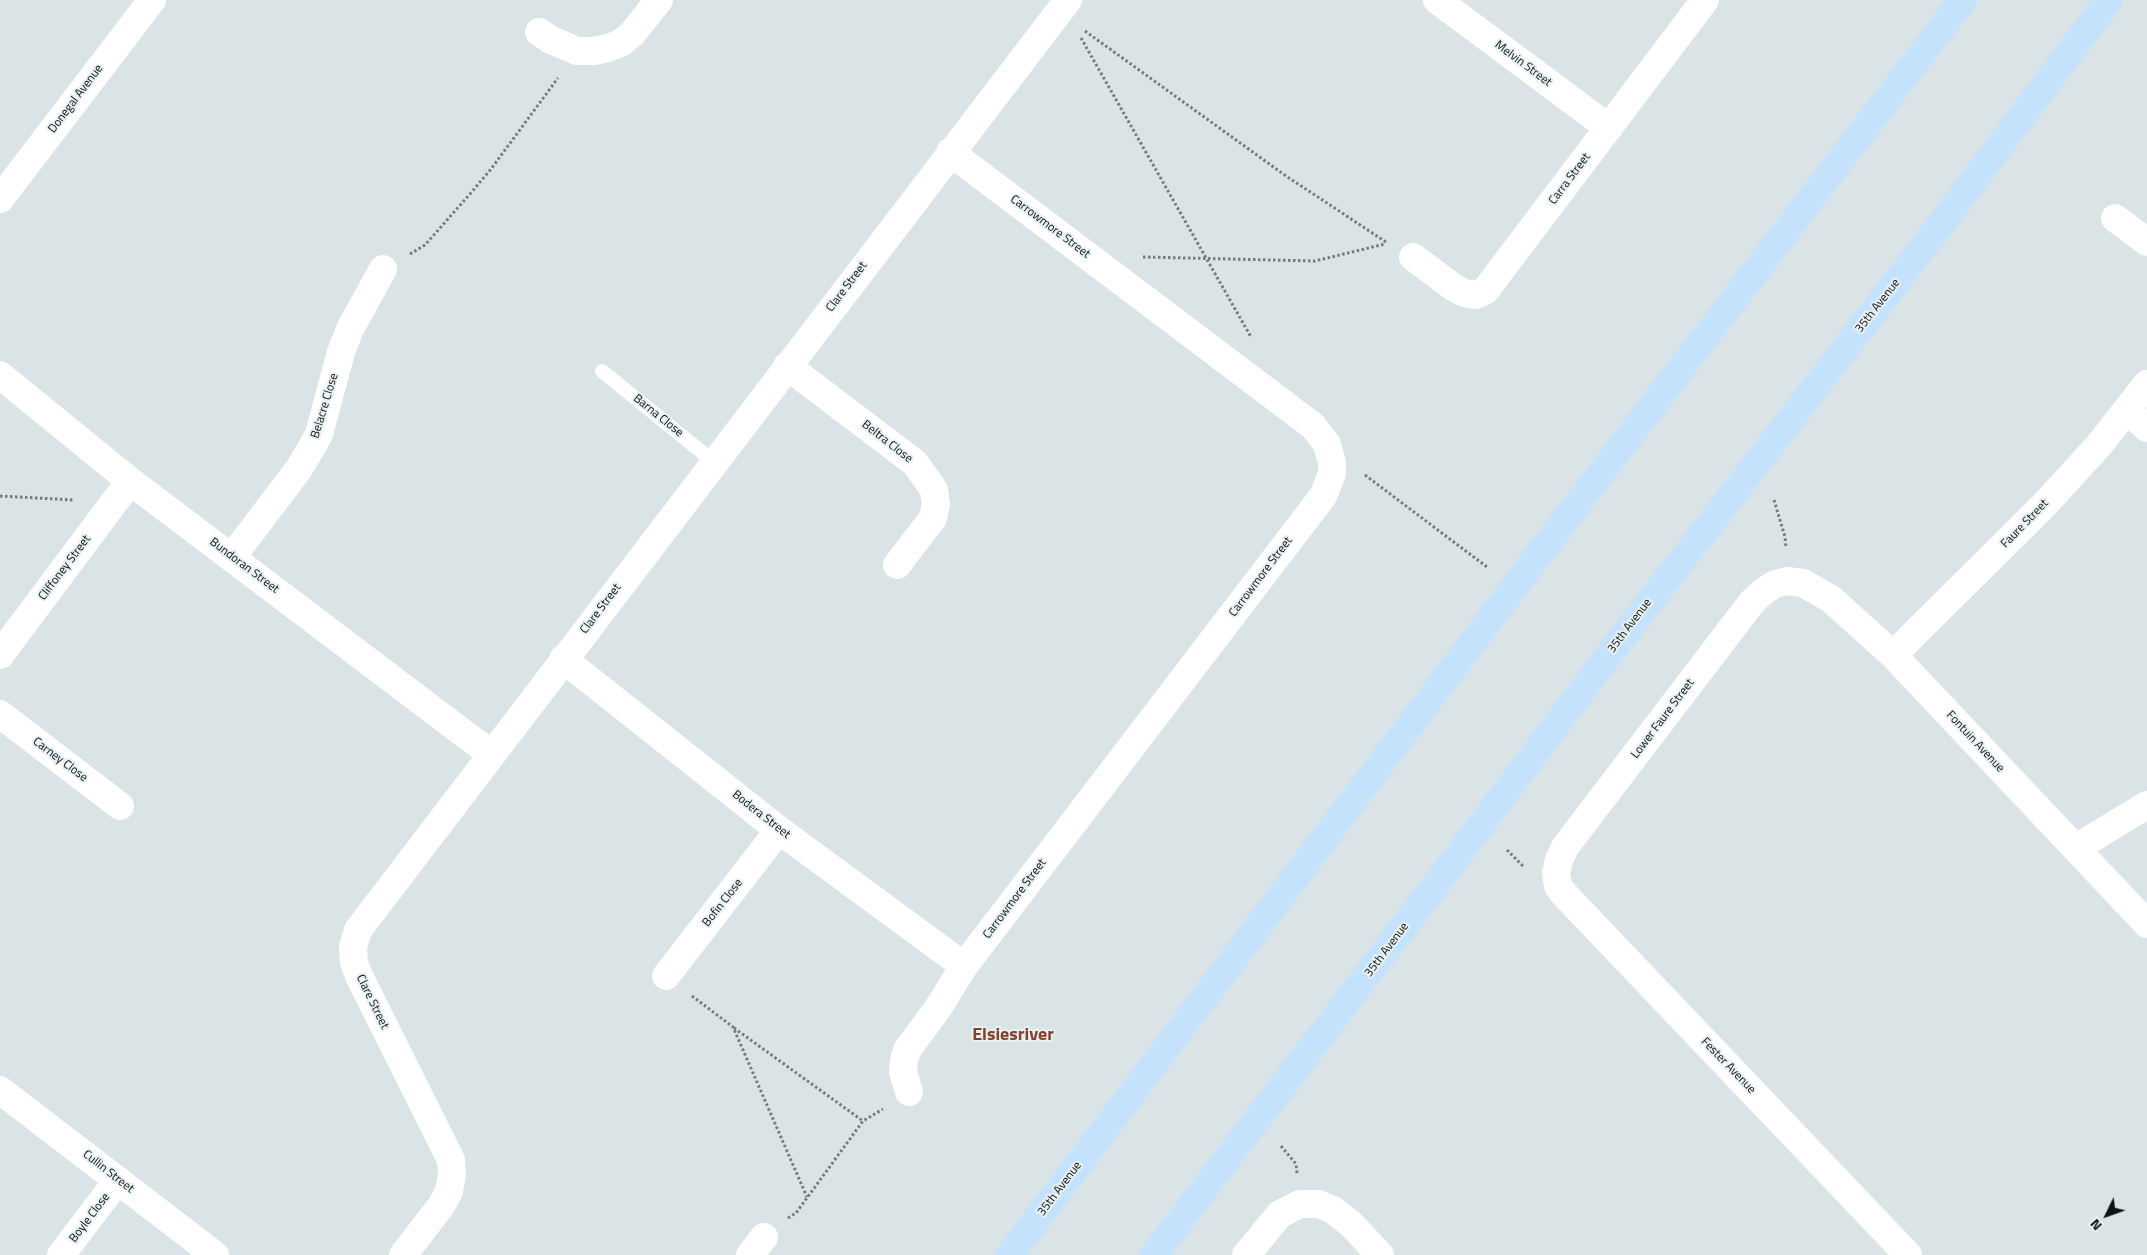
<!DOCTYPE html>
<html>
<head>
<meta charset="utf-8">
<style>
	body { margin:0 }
	#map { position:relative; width:2147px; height:1255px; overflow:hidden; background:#dae3e5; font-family:"Titillium Web",sans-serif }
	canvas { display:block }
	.north { position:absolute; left:2082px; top:1190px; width:50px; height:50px; -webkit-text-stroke:4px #e7f0f3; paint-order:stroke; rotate:228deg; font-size:14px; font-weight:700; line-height:20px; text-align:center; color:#0e1112 }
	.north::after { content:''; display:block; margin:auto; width:18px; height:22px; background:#0e1112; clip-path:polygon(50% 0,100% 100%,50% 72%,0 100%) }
</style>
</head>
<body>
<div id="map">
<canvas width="2147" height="1255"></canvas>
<div class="north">N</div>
</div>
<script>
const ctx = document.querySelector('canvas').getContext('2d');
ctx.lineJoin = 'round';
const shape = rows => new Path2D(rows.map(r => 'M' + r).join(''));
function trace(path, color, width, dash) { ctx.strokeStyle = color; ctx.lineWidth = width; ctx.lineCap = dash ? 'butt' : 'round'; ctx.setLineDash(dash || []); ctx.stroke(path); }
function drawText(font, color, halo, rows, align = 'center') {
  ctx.font = font + ' "Titillium Web",sans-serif'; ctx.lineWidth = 4; ctx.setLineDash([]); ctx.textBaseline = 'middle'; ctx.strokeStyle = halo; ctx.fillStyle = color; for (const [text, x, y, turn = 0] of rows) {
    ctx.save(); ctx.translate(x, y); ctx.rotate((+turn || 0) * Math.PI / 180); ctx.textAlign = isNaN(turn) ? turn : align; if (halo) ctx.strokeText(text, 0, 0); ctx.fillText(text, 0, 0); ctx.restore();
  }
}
trace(shape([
	[1085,31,1286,176,1386,242],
	[1081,38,1251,337],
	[410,254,425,245,470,194,491,169,558,78],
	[1143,257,1315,261,1385,244],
	[1365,475,1487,567],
	[0,496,74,500],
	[1774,500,1785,537,1786,548],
	[1507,850,1524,867],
	[692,996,733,1027,807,1197],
	[734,1028,863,1121],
	[1281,1146,1296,1164,1297,1173],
	[788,1218,796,1213,863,1121,883,1109]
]), '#757b7d', 3, [2.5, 2.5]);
trace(shape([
	[602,371,714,462]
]), '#fff', 14);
trace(shape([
	[1437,0,1609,128],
	[539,32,551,40,577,51,594,51,608,48,621,43,632,34,659,0],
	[0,199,152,0],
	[2115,218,2147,242],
	[1413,257,1453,287,1464,293,1475,295,1485,291,1705,0],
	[787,366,915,463,934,490,936,504,933,518,897,565],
	[0,375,130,481,491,754],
	[2127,410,2147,428],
	[232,557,298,470,312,447,319,434,341,352,350,329,383,269],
	[0,655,130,481],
	[1893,655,2046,503,2099,445,2147,384],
	[563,659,779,830,964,966],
	[0,714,120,806],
	[2076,848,2147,805],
	[666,976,779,830],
	[0,1090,215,1255],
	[909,1092,903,1072,904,1061,907,1050,938,1008,964,966,1323,496,1332,474,1332,463,1327,444,1313,426,950,152],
	[61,1255,118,1180],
	[403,1255,441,1206,449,1191,452,1175,451,1160,360,978,354,963,353,947,358,930,1068,0],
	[750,1255,764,1237],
	[1246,1255,1280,1214,1300,1204,1319,1204,1333,1210,1351,1224,1380,1255],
	[1908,1255,1564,894,1558,886,1556,873,1559,860,1565,847,1752,602,1764,591,1775,584,1787,581,1803,583,1831,599,1893,655,2147,924]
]), '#fff', 28);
trace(shape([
	[1010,1255,1543,549,1963,0],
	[1154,1255,1450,866,1615,647,1935,232,2109,0]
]), '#c5e2fd', 28);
drawText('12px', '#0e1112', '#e7f0f3', [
	["Melvin Street",1523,64,37],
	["Donegal Avenue",76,99,-53],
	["Carra Street",1570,179,-53],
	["Carrowmore Street",1050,227,37],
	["Clare Street",847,287,-53],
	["35th Avenue",1878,306,-52],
	["Belacre Close",325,406,-73],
	["Barna Close",658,416,39],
	["Beltra Close",887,442,38],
	["Faure Street",2025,524,-46],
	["Bundoran Street",244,566,37],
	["Cliffoney Street",65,568,-53],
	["Carrowmore Street",1261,577,-53],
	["Clare Street",601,609,-53],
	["35th Avenue",1630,626,-53],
	["Lower Faure Street",1663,719,-53],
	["Fontuin Avenue",1975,742,47],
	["Carney Close",60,760,37],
	["Bodera Street",761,815,38],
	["Carrowmore Street",1015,899,-53],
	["Bofin Close",723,903,-52],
	["35th Avenue",1387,950,-53],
	["Clare Street",372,1002,64],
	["Fester Avenue",1728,1066,46],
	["Cullin Street",108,1172,38],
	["35th Avenue",1060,1189,-53],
	["Boyle Close",90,1218,-53]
]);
drawText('bold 18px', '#85412b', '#e7f0f3', [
	["Elsiesriver",1013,1036]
]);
</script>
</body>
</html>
